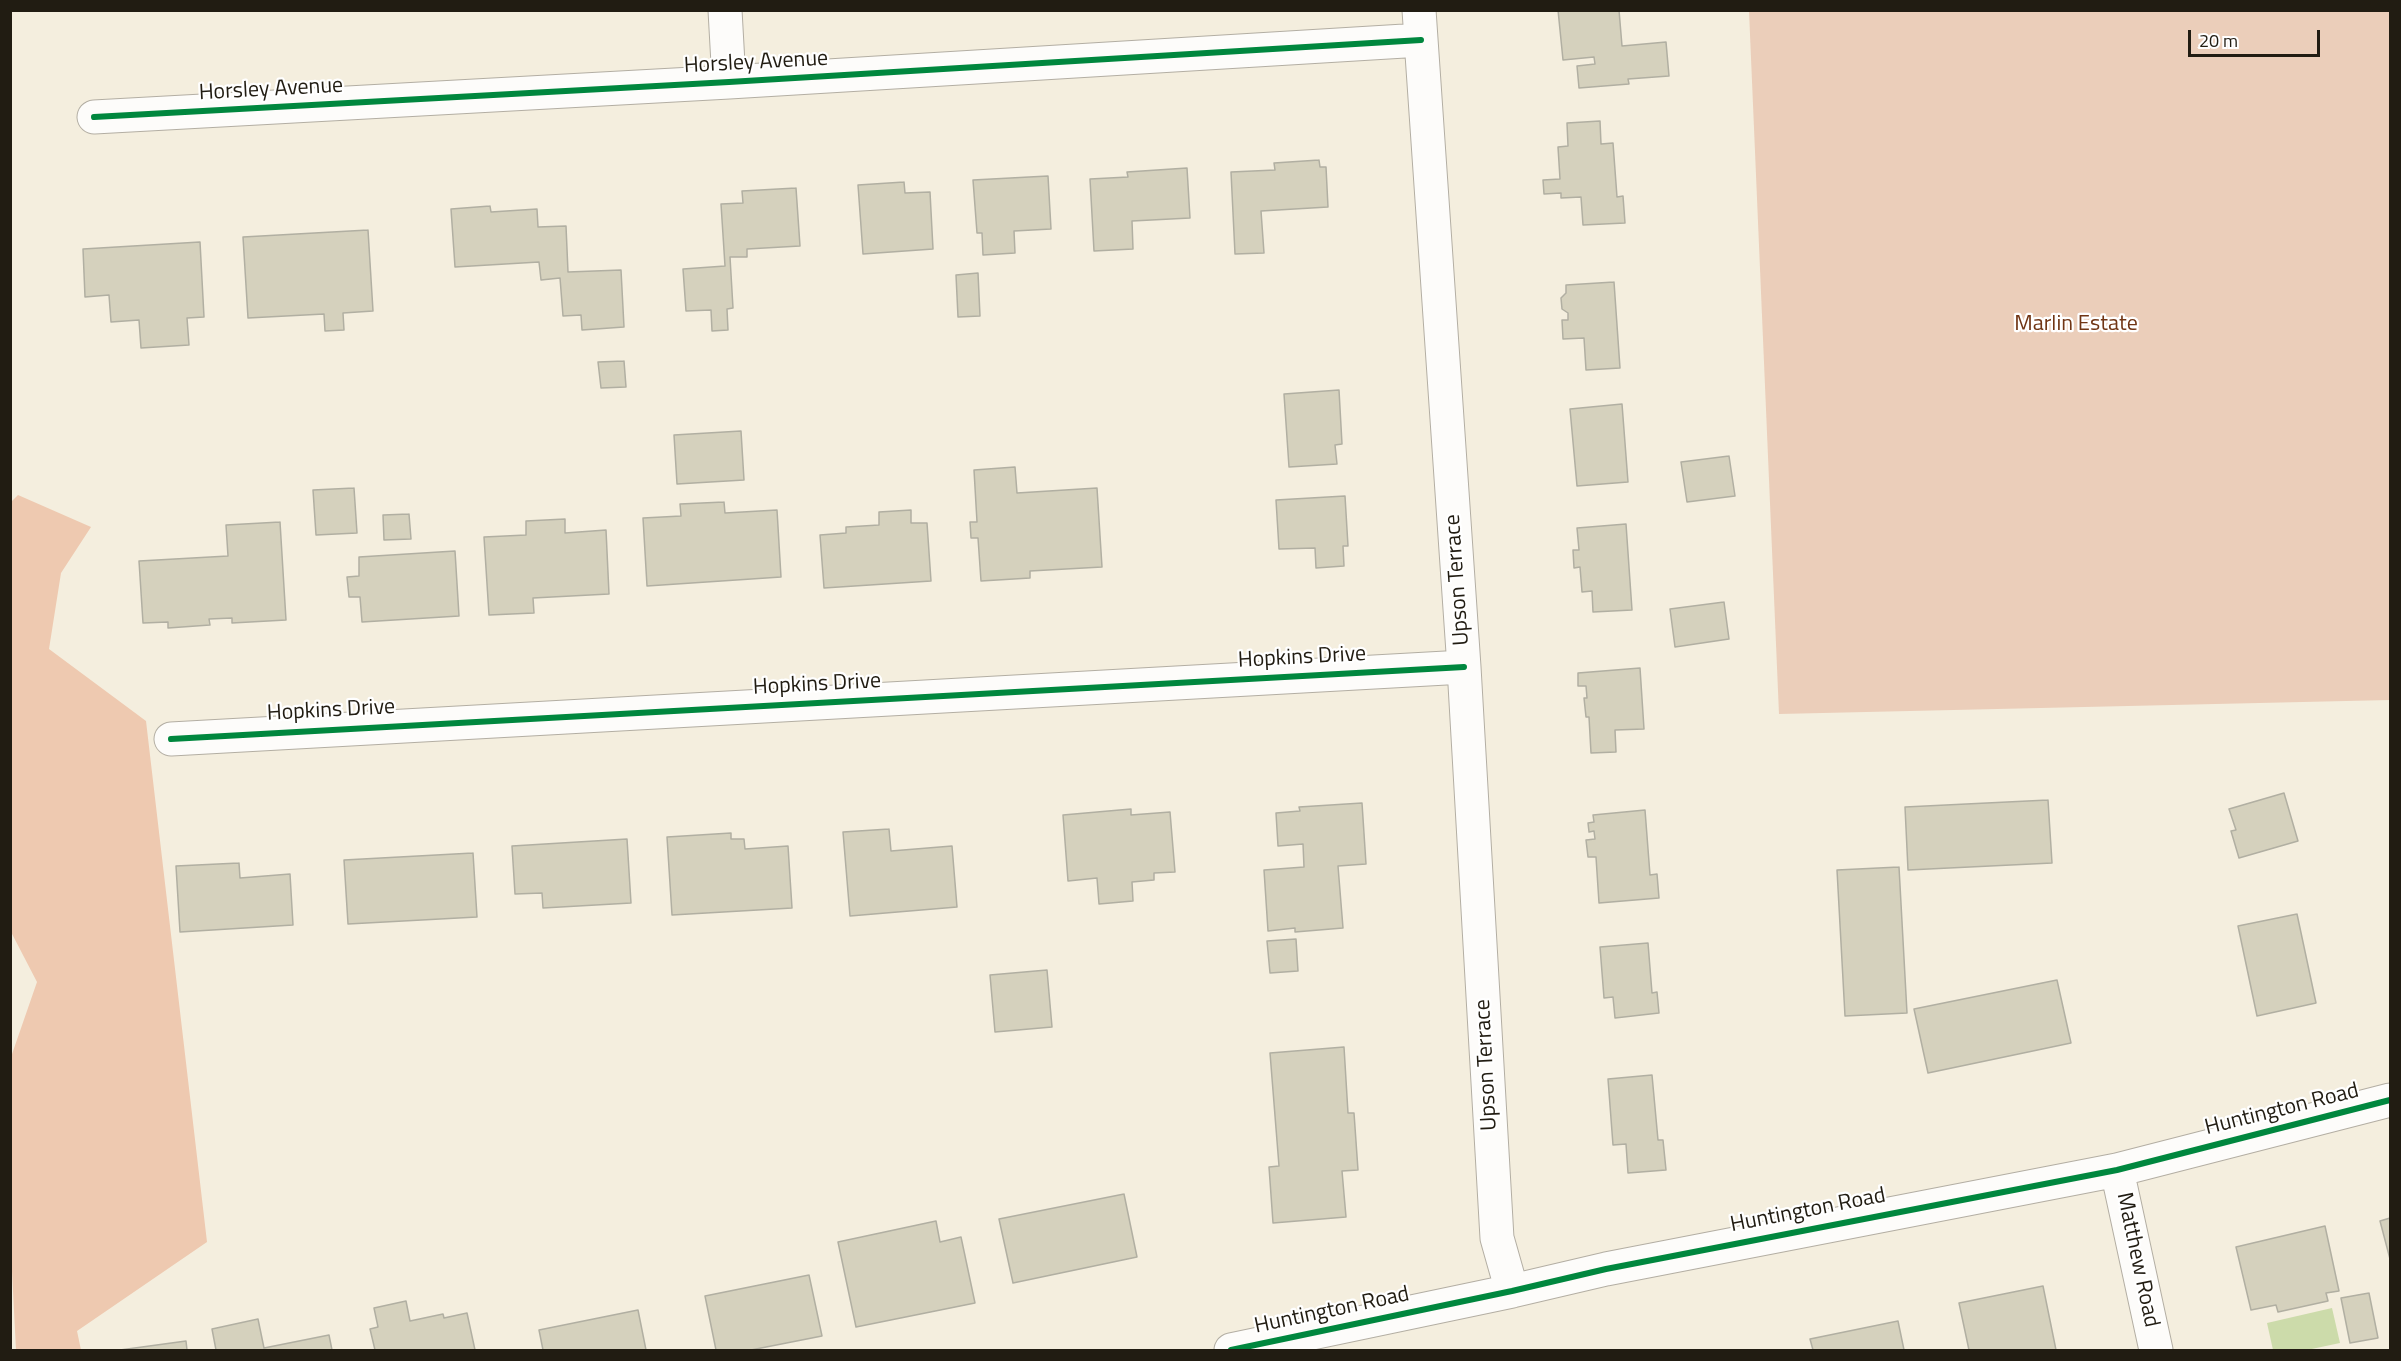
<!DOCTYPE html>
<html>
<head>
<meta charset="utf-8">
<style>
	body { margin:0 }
	#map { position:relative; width:2401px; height:1361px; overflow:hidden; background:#f4eede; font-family:"Titillium Web",sans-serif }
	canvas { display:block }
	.frame { position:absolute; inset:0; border:12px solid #211c12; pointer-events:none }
	.scale { position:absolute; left:2188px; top:30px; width:132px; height:27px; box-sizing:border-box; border:3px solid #211c12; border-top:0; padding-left:8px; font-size:18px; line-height:21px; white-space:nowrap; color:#211c12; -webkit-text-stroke:4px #fff; paint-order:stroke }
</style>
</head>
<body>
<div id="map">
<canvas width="2401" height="1361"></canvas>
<div class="frame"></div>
<div class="scale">20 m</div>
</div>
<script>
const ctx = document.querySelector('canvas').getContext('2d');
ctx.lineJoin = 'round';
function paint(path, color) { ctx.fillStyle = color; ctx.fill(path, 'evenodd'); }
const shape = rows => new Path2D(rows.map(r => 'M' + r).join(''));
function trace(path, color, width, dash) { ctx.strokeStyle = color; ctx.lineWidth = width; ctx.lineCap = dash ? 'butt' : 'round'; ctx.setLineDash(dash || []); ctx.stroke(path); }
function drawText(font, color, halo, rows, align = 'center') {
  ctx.font = font + ' "Titillium Web",sans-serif'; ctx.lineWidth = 4.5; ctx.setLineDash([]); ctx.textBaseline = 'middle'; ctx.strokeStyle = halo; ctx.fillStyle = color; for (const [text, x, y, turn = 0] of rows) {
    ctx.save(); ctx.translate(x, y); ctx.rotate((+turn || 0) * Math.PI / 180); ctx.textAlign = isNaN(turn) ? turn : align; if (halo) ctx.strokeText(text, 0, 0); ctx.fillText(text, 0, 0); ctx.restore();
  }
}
paint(shape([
	[1749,11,2390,11,2390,700,1779,714]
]), '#ebceba');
paint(shape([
	[18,495,91,527,61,573,49,649,146,721,207,1242,77,1331,81,1350,16,1350,10,1232,11,1057,37,982,10,930,10,503]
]), '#eec9b0');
paint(shape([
	[2332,1308,2340,1343,2307,1350,2273,1350,2267,1323]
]), '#ccdbaa');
const building = shape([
	[1558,10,1619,10,1622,46,1666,42,1669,76,1628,79,1629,84,1579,88,1577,66,1595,64,1594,57,1563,60,1558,10],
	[1600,121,1601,144,1613,143,1617,197,1623,196,1625,223,1583,225,1581,197,1561,198,1561,193,1544,194,1543,180,1560,179,1558,147,1568,146,1567,123,1600,121],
	[1319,160,1320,167,1326,167,1328,207,1261,211,1264,253,1235,254,1231,172,1275,170,1274,163,1319,160],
	[1187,168,1190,218,1132,221,1133,249,1094,251,1090,179,1128,177,1127,172,1187,168],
	[1048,176,1051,229,1014,231,1015,253,983,255,982,233,977,233,973,180,1048,176],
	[904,182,905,193,930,192,933,249,863,254,858,185,904,182],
	[796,188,800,246,747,249,747,257,730,257,733,308,727,309,728,330,712,331,711,310,686,311,683,269,725,266,721,204,743,203,742,191,796,188],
	[490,206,491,212,537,209,538,227,566,226,568,272,621,270,624,327,582,330,581,315,563,316,560,278,541,280,539,262,455,267,451,209,490,206],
	[368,230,373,311,343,313,344,330,325,331,324,314,248,318,243,237,368,230],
	[200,242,204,317,187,318,189,345,141,348,139,320,111,322,109,295,85,297,83,249,200,242],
	[978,273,980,316,958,317,956,275,978,273],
	[1614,282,1620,368,1586,370,1584,338,1563,339,1562,320,1568,320,1568,313,1562,309,1561,298,1566,293,1566,285,1614,282],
	[624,361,626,387,601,388,598,362,624,361],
	[1339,390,1342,444,1335,445,1337,464,1289,467,1284,394,1339,390],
	[1622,404,1628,482,1577,486,1570,409,1622,404],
	[741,431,744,480,677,484,674,435,741,431],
	[1729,456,1735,496,1687,502,1681,462,1729,456],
	[1015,467,1017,493,1097,488,1102,567,1030,571,1030,578,981,581,978,538,971,538,970,522,977,522,974,470,1015,467],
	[354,488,357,533,316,535,313,490,354,488],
	[1345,496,1348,546,1343,546,1344,566,1316,568,1315,548,1279,549,1276,500,1345,496],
	[724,502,725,513,777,510,781,577,647,586,643,518,681,516,680,504,724,502],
	[911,510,911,523,927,523,931,581,824,588,820,535,846,533,846,527,879,525,879,512,911,510],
	[409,514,411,539,384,540,383,515,409,514],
	[565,519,565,533,606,530,609,594,533,598,534,613,489,615,484,537,526,535,526,521,565,519],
	[280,522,286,620,232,623,232,618,209,619,210,625,168,628,168,622,143,623,139,561,228,556,226,525,280,522],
	[1626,524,1632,610,1593,612,1592,591,1582,592,1580,567,1574,568,1573,550,1579,550,1577,528,1626,524],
	[455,551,459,616,362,622,360,597,349,597,347,577,359,576,359,557,455,551],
	[1724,602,1729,639,1675,647,1670,609,1724,602],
	[1640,668,1644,729,1615,730,1616,752,1591,753,1589,717,1586,717,1584,698,1587,698,1586,686,1578,686,1578,673,1640,668],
	[2284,793,2298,841,2239,858,2231,831,2236,830,2229,809,2284,793],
	[2048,800,2052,863,1908,870,1905,807,2048,800],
	[1362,803,1366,864,1338,866,1343,928,1295,932,1295,928,1268,931,1264,870,1304,867,1303,844,1278,846,1276,813,1300,811,1299,807,1362,803],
	[1131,809,1131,815,1170,812,1175,872,1154,873,1154,880,1132,882,1133,901,1099,904,1097,878,1068,881,1063,815,1131,809],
	[1645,810,1650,875,1657,874,1659,898,1599,903,1596,857,1588,857,1586,840,1595,839,1594,831,1589,832,1588,823,1594,822,1593,815,1645,810],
	[889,829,891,851,952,846,957,907,850,916,843,832,889,829],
	[731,833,731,839,744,839,745,849,788,846,792,908,672,915,667,837,731,833],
	[627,839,631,903,543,908,542,893,515,894,512,846,627,839],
	[473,853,477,917,348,924,344,860,473,853],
	[239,863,240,878,290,874,293,925,180,932,176,866,239,863],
	[1899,867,1907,1013,1845,1016,1837,870,1899,867],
	[2297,914,2316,1003,2257,1016,2238,926,2297,914],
	[1296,939,1298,971,1270,973,1267,941,1296,939],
	[1648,943,1652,993,1657,992,1659,1013,1615,1018,1613,997,1604,998,1600,947,1648,943],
	[1047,970,1052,1027,995,1032,990,975,1047,970],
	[2057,980,2071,1043,1928,1073,1914,1009,2057,980],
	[1344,1047,1348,1113,1354,1113,1358,1170,1342,1171,1346,1217,1273,1223,1269,1167,1279,1166,1270,1053,1344,1047],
	[1652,1075,1658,1140,1663,1140,1666,1170,1628,1173,1626,1144,1613,1145,1608,1079,1652,1075],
	[1124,1194,1137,1257,1013,1283,999,1219,1124,1194],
	[2390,1218,2390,1259,2380,1221,2390,1218],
	[936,1221,940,1242,961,1237,975,1303,856,1327,838,1242,936,1221],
	[2325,1226,2339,1291,2326,1293,2328,1301,2278,1312,2276,1305,2251,1310,2236,1247,2325,1226],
	[809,1275,822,1336,751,1350,716,1350,705,1296,809,1275],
	[2043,1286,2056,1350,1969,1350,1959,1303,2043,1286],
	[2369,1293,2378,1338,2350,1343,2341,1298,2369,1293],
	[406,1301,410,1321,443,1314,444,1318,467,1313,475,1350,375,1350,370,1329,378,1327,374,1308,406,1301],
	[638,1310,646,1350,543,1350,539,1330,638,1310],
	[258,1319,264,1348,329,1335,332,1350,216,1350,212,1329,258,1319],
	[1898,1321,1904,1350,1813,1350,1810,1339,1898,1321],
	[186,1341,187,1350,120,1350,186,1341]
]);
paint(building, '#d5d1bd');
trace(building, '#b1afa2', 1.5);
const minor = shape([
	[725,10,729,82],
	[1419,10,1464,667,1497,1238,1512,1291],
	[94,117,729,82,1421,40],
	[171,739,1464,667],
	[2117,1170,2156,1350],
	[1231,1350,1512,1291,1606,1269,2117,1170,2390,1100]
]);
trace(minor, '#b3aea3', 35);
trace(minor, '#fdfcfa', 33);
trace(shape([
	[94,117,729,82,1421,40],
	[171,739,1464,667],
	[1231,1350,1512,1291,1606,1269,2117,1170,2390,1100]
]), '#00873e', 6);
drawText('22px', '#211c12', '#fff', [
	["Horsley Avenue",756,63,-3],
	["Horsley Avenue",271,90,-3],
	["Upson Terrace",1458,580,-94],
	["Hopkins Drive",1302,658,-3],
	["Hopkins Drive",817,685,-3],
	["Hopkins Drive",331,711,-3],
	["Upson Terrace",1487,1065,-93],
	["Huntington Road",2282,1110,-14],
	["Huntington Road",1808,1211,-11],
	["Matthew Road",2137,1260,78],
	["Huntington Road",1332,1311,-12]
]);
drawText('22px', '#703514', '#fff', [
	["Marlin Estate",2076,325]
]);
</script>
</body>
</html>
